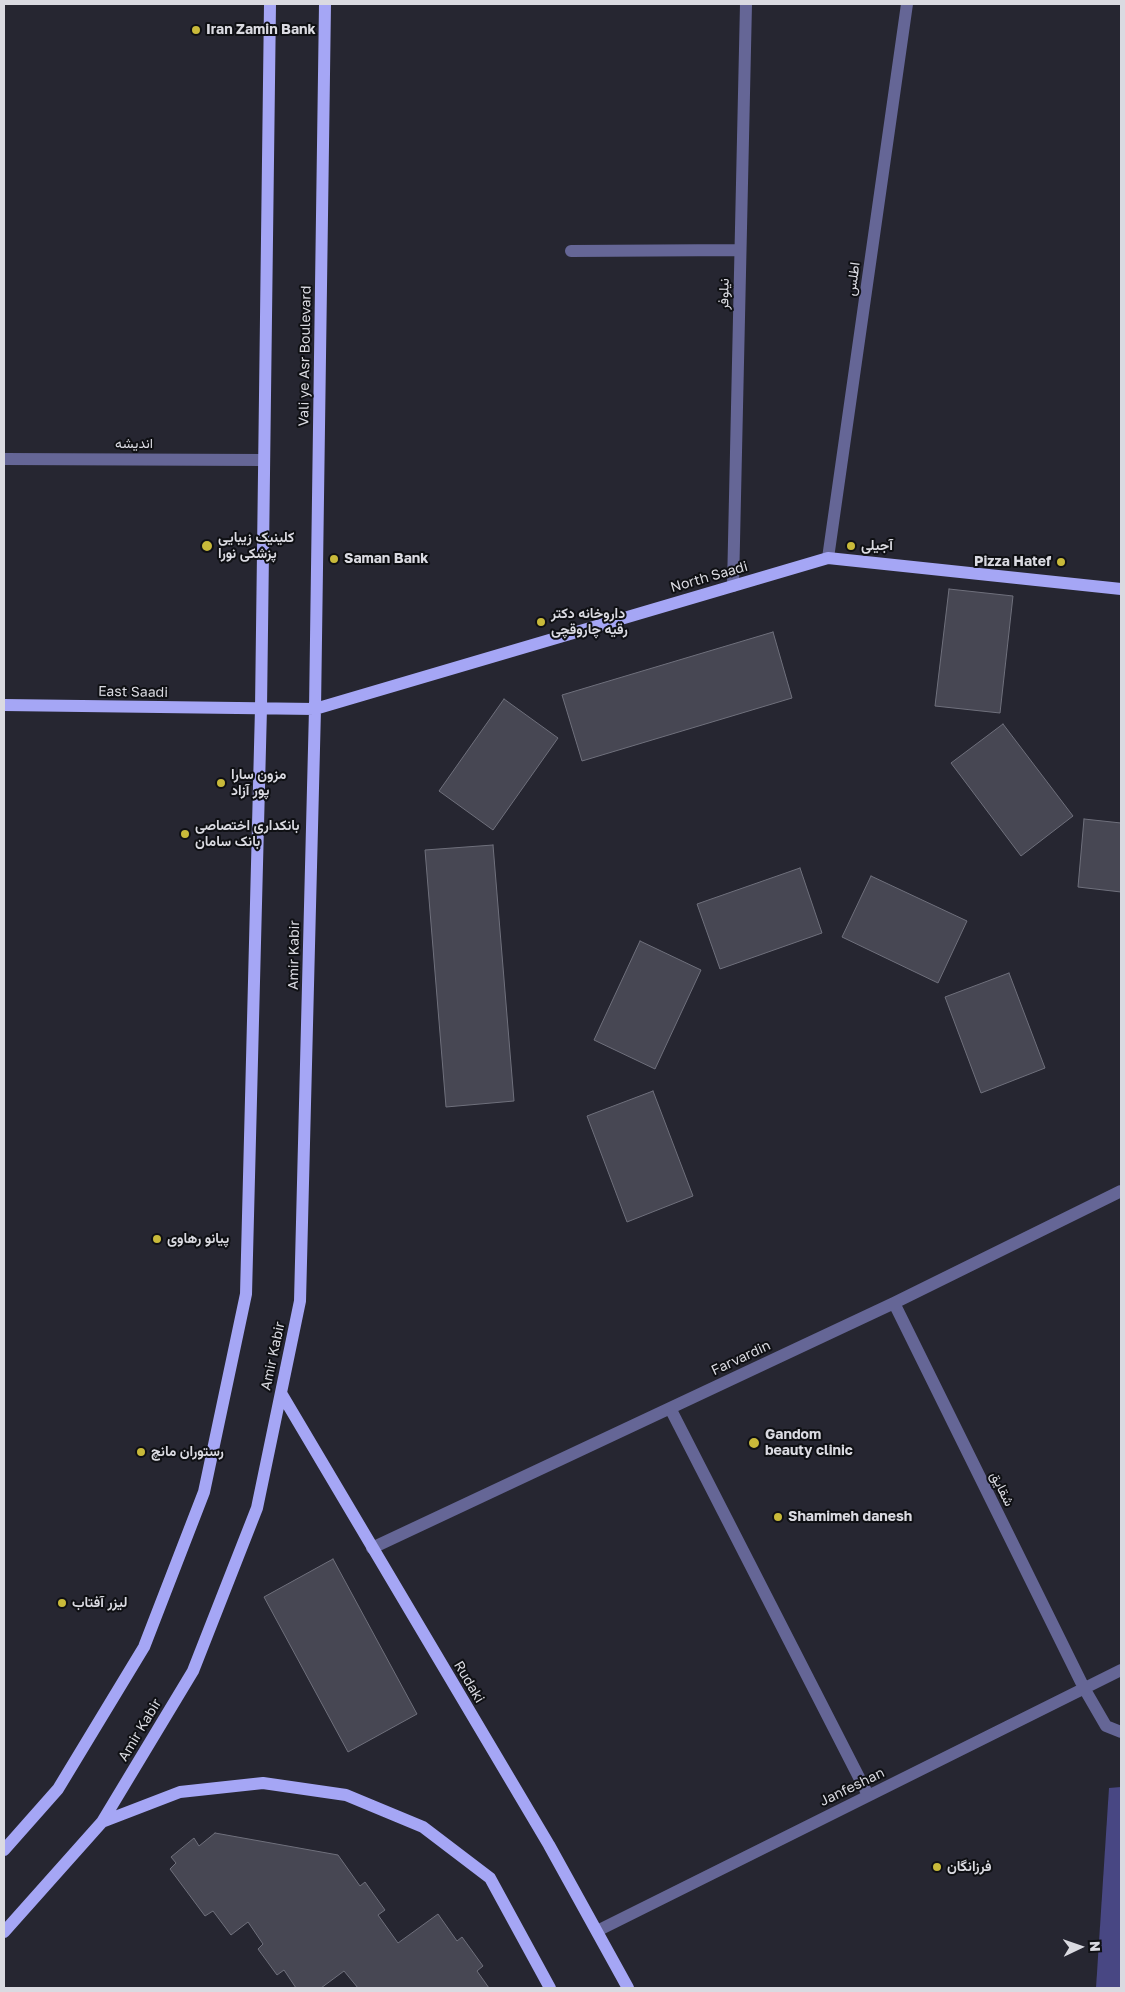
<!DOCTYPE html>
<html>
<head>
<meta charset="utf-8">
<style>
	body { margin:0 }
	#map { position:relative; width:1125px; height:1992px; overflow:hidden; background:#262631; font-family:"Golos Text",sans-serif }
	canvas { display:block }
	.frame { position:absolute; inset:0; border:5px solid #dadae1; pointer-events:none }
	.north { position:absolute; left:1055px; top:1922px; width:50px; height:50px; -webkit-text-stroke:4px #0f1014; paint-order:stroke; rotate:87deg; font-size:14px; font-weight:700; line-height:20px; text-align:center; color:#dadae1 }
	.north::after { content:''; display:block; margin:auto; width:18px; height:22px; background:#dadae1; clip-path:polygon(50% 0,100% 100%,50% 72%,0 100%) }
</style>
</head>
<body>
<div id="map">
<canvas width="1125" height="1992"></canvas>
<div class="frame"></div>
<div class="north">N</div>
</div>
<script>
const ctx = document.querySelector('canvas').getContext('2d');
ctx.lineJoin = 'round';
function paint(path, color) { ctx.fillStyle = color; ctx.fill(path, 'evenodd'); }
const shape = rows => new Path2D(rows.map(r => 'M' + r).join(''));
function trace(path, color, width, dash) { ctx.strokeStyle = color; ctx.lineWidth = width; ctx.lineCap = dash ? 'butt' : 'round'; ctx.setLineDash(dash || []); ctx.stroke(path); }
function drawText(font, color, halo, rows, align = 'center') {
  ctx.font = font + ' "Golos Text",Vazirmatn,sans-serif'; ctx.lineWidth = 4; ctx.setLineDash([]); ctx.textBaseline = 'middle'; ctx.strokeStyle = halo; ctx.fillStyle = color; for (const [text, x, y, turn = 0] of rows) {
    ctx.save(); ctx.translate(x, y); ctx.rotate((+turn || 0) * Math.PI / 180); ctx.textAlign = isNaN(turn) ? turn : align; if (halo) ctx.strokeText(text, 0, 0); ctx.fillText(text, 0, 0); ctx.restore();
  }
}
paint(shape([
	[1121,1787,1121,1988,1096,1988,1109,1788]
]), '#484783');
const building = shape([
	[949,589,1013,596,1000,713,935,706,949,589],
	[773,632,792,698,582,761,562,695,773,632],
	[504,699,558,738,493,830,439,791,504,699],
	[1003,724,1073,816,1021,856,951,763,1003,724],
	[1084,819,1121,823,1121,892,1078,887,1084,819],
	[493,845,514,1101,446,1107,425,850,493,845],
	[800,868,822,933,720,969,697,904,800,868],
	[871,876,967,921,938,983,842,937,871,876],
	[640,941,701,970,655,1069,594,1040,640,941],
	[1009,973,1045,1068,981,1093,945,997,1009,973],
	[653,1091,693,1196,627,1222,587,1116,653,1091],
	[333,1559,417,1714,348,1752,264,1597,333,1559],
	[215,1833,338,1855,360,1886,365,1882,385,1910,378,1915,398,1943,438,1914,457,1941,462,1937,483,1966,477,1971,489,1988,358,1988,344,1971,321,1988,296,1988,284,1970,277,1975,258,1949,263,1944,248,1922,231,1935,213,1911,205,1916,170,1869,176,1863,171,1857,194,1838,199,1846,215,1833]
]);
paint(building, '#474753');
trace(building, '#6f707c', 1);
trace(shape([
	[571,251,740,250],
	[4,459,264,460],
	[828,558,907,4],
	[733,586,746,4],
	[894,1303,1084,1688,1106,1726,1121,1732],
	[670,1408,868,1795],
	[372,1548,894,1303,1121,1191],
	[597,1931,1121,1670]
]), '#656696', 12);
trace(shape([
	[4,705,315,709,828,558,1121,589],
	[281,1393,549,1845,628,1988],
	[102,1822,180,1792,263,1783,346,1795,423,1827,490,1878,550,1988],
	[4,1850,58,1789,144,1647,204,1492,246,1294,261,708,270,4],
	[4,1932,102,1822,193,1671,257,1508,300,1301,315,709,325,4]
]), '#a5a6f5', 12);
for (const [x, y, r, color] of [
	[196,30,5,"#c9ba3a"],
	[207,546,6,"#c9ba3a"],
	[851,546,5,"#c9ba3a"],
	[334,559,5,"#c9ba3a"],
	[1061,562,5,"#c9ba3a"],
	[541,622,5,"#c9ba3a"],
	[221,783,5,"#c9ba3a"],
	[185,834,5,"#c9ba3a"],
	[157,1239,5,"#c9ba3a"],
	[754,1443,6,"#c9ba3a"],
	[141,1452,5,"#c9ba3a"],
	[778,1517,5,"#c9ba3a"],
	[62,1603,5,"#c9ba3a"],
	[937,1867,5,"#c9ba3a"]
]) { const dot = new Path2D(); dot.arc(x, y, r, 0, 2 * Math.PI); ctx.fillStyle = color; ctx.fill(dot); trace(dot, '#0f1014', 2); }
drawText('bold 14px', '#dadae1', '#0f1014', [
	["Iran Zamin Bank",206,30],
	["کلینیک زیبایی",218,538],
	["پزشکی نورا",218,554],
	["آجیلی",861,546],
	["Saman Bank",344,559],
	["Pizza Hatef",1051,562,"right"],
	["داروخانه دکتر",551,614],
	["رقیه چاروقچی",551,630],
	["مزون سارا",231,775],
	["پور آزاد",231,791],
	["بانکداری اختصاصی",195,826],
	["بانک سامان",195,842],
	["پیانو رهاوی",167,1239],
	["Gandom",765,1435],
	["beauty clinic",765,1451],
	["رستوران مانچ",151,1452],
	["Shamimeh danesh",788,1517],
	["لیزر آفتاب",72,1603],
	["فرزانگان",947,1867]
], 'left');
drawText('14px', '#dadae1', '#0f1014', [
	["اطلس",853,279,-82],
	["نیلوفر",724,294,-89],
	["Vali ye Asr Boulevard",305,356,-89],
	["اندیشه",134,444],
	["North Saadi",709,577,-16],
	["East Saadi",133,692,1],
	["Amir Kabir",294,955,-89],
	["Amir Kabir",273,1356,-78],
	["Farvardin",741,1358,-25],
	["شقایق",1002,1489,64],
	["Rudaki",469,1682,59],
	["Amir Kabir",140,1730,-59],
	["Janfeshan",852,1787,-26]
]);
</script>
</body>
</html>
